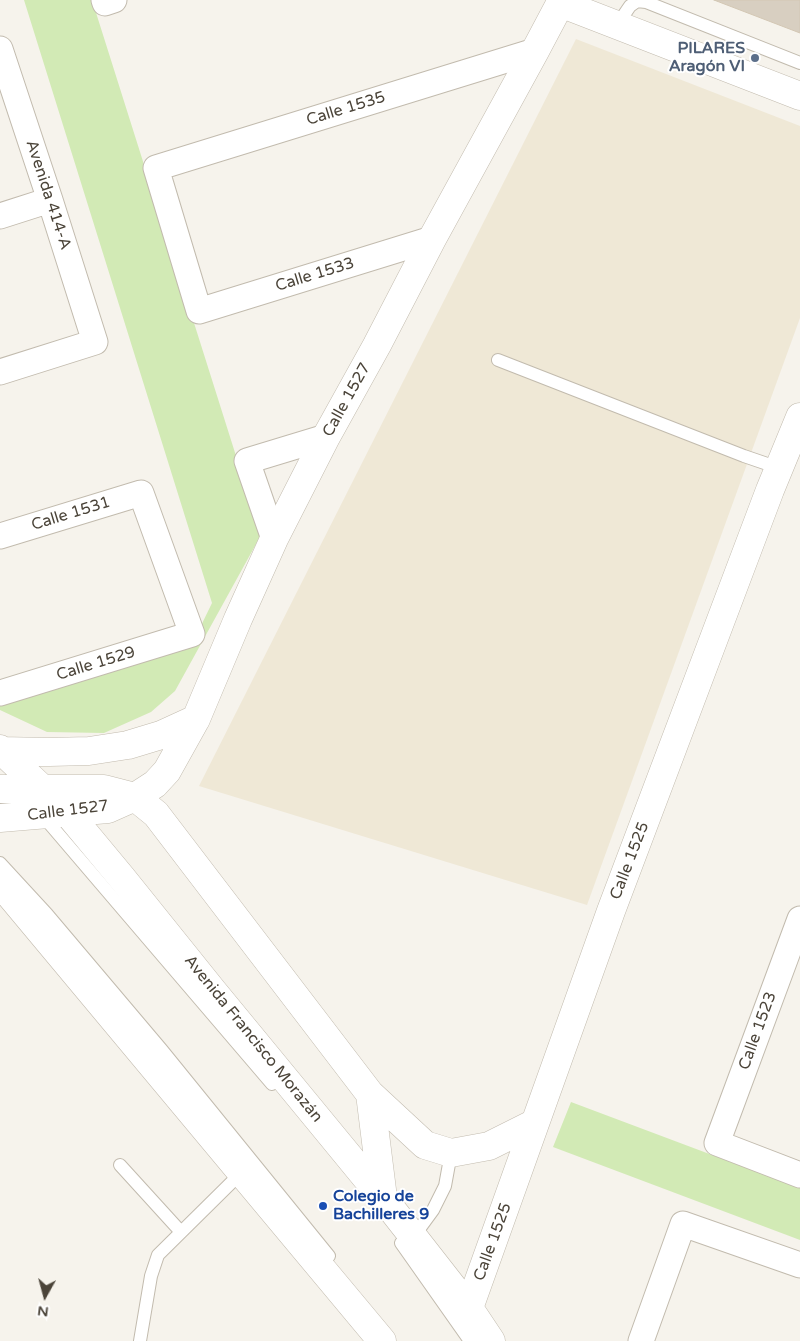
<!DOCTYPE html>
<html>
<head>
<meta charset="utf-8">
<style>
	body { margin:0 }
	#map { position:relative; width:800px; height:1341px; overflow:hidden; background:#f6f3ec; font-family:"Varela Round",sans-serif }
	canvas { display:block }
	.north { position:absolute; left:20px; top:1271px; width:50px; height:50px; -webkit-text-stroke:4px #fff; paint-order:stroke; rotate:187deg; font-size:14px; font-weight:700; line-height:20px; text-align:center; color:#4b4439 }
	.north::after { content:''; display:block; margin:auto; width:18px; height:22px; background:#4b4439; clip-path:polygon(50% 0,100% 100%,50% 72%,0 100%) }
</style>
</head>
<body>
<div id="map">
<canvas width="800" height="1341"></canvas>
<div class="north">N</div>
</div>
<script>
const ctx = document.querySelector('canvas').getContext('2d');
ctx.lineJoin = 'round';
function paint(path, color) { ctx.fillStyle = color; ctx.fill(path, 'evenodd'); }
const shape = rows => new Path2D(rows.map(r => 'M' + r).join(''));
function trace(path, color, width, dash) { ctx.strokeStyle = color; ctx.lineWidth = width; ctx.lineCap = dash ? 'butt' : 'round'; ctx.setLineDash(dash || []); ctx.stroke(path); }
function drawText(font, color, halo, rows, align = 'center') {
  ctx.font = font + ' "Varela Round",sans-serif'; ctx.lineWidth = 4; ctx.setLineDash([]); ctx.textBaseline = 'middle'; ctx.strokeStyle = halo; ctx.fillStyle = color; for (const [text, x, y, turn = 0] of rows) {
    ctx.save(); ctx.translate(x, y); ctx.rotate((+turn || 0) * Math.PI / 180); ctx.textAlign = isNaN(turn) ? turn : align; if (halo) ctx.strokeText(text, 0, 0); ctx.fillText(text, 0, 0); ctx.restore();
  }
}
paint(shape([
	[576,39,800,126,800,318,587,905,199,786]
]), '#efe8d6');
paint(shape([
	[24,0,92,0,261,535,175,691,151,712,104,733,47,732,0,710,0,700,194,640,212,603],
	[571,1102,800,1188,800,1240,553,1147]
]), '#d2eab5');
const building = shape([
	[714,0,800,0,800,33,714,0]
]);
paint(building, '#d8cfc1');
trace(building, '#d3c7b4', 1);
const service = shape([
	[617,25,630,6,637,1,646,2,800,63],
	[498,360,744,456,779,468],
	[43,816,272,1084],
	[0,863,47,914,162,1050,329,1256],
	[120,1165,181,1232],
	[414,1236,433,1210,445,1186,451,1153],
	[401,1243,470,1341],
	[140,1341,151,1276,158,1255,242,1172]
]);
const minor = shape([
	[104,0,105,3,114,0],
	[0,49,50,200,95,342,0,372],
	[0,216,50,200],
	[432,239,199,311,156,168,535,51],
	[0,536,141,493,192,634,0,693],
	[274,539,247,461,326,437],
	[800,919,717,1143,800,1175],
	[641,1341,683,1224,800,1265]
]);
const tertiary = shape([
	[560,3,800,96],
	[0,749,68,813,122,878,212,990,383,1198,469,1308,491,1341],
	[0,751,49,752,89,751,128,745,161,735,196,719],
	[0,789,104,789,135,797,156,814,370,1094,425,1145,451,1153,489,1146,535,1123],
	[0,818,108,809,135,797,155,784,167,771,196,719,238,619,274,539,326,437,377,345,432,239,535,51,562,0],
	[0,883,382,1341],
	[370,1094,383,1198],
	[469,1308,611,911,770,490,800,417]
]);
trace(service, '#c2bbae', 14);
trace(minor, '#c2bbae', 27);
trace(tertiary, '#c2bbae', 29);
trace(service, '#fff', 12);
trace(minor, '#fff', 25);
trace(tertiary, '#fff', 28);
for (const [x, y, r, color] of [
	[755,58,5,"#5c6f8a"],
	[323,1206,5,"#1a4fb4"]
]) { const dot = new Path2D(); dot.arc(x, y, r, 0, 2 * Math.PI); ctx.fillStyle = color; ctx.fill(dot); trace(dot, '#fff', 2); }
drawText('bold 16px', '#4e5e75', '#fff', [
	["PILARES",745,49],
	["Aragón VI",745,67]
], 'right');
drawText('16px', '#4b4439', '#fff', [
	["Calle 1535",346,109,-17],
	["Avenida 414-A",48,195,72],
	["Calle 1533",315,275,-17],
	["Calle 1527",347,400,-61],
	["Calle 1531",71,514,-17],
	["Calle 1529",96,664,-17],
	["Calle 1527",68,811,-7],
	["Calle 1525",630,861,-69],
	["Calle 1523",758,1031,-70],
	["Avenida Francisco Morazán",253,1039,51],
	["Calle 1525",493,1242,-70]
]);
drawText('bold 16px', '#164399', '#fff', [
	["Colegio de",333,1197],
	["Bachilleres 9",333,1215]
], 'left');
</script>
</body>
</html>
